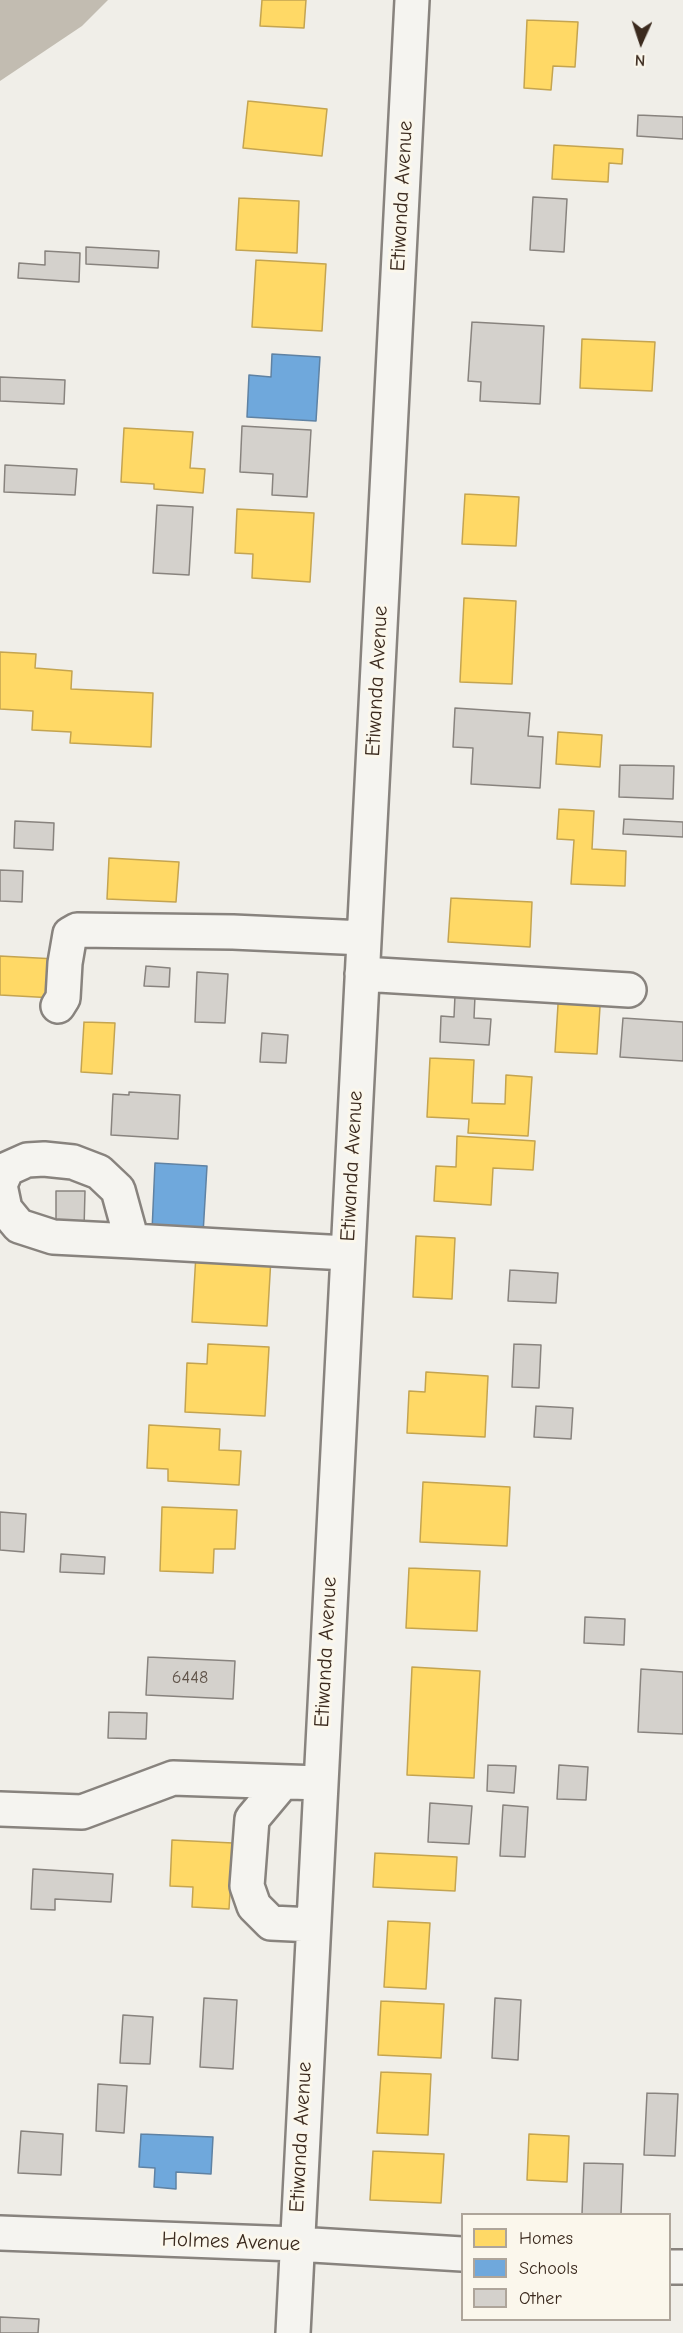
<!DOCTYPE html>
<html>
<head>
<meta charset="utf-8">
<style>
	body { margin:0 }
	#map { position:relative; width:683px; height:2333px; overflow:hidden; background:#f0eee8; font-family:"Comic Neue",sans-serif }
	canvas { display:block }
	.legend { position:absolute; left:461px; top:2213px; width:210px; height:108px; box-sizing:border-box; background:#fbf7ec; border:2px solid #aea59a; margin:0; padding:8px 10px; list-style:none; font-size:18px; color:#3b2a1e }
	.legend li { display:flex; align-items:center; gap:12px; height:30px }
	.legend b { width:30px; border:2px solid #aea59a }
	.north { position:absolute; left:611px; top:12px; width:60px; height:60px; -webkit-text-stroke:4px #fbf7ec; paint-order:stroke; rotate:183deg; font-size:16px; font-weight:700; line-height:24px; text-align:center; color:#3b2a1e }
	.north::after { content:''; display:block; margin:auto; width:21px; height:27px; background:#3b2a1e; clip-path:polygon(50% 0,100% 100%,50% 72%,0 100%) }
</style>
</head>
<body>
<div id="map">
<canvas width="683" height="2333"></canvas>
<ul class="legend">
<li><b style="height:16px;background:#ffd966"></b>Homes</li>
<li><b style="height:16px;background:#6fa8dc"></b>Schools</li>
<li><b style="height:16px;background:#d4d1cc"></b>Other</li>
</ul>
<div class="north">N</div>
</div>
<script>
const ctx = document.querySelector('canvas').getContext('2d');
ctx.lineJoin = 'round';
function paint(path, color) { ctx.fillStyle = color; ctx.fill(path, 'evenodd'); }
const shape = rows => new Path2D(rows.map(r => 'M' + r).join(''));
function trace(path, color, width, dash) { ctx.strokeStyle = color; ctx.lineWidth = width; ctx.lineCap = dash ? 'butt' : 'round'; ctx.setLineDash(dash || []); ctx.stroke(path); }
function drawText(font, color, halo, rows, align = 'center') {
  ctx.font = font + ' "Comic Neue",sans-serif'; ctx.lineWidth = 6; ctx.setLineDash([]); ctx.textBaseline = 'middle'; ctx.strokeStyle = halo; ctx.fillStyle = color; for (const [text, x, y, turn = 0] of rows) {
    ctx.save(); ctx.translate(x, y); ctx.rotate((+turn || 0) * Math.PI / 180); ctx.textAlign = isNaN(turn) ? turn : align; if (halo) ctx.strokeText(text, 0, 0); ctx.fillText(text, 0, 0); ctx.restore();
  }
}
paint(shape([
	[0,0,108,0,82,26,0,81]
]), '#c2bcb1');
const homes = shape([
	[262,0,306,0,304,28,260,26,262,0],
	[527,20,578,22,575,67,553,66,551,90,524,88,527,20],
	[248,101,327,109,322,156,243,148,248,101],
	[554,145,623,149,622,164,609,163,608,182,552,179,554,145],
	[239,198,299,201,297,253,236,250,239,198],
	[256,260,326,264,322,331,252,327,256,260],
	[582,339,655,342,652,391,580,388,582,339],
	[124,428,193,432,190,468,205,469,203,493,154,489,154,484,121,482,124,428],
	[465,494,519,497,516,546,462,544,465,494],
	[237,509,314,513,310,582,252,578,253,554,235,553,237,509],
	[464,598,516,601,512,684,460,682,464,598],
	[0,652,36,654,35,668,72,671,71,689,153,693,151,747,70,743,71,732,32,730,33,711,0,709,0,652],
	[558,732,602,735,600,767,556,764,558,732],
	[559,809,594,811,592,849,626,851,625,886,571,884,574,840,557,839,559,809],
	[109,858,179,862,176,902,107,899,109,858],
	[451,898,532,902,530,947,448,942,451,898],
	[0,956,56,959,54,998,0,995,0,956],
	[559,989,601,991,597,1054,555,1052,559,989],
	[84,1022,115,1023,112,1074,81,1072,84,1022],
	[430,1058,474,1060,472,1103,505,1104,506,1075,532,1077,528,1136,468,1133,469,1119,427,1117,430,1058],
	[457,1136,535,1141,533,1170,493,1168,491,1205,434,1201,436,1166,456,1167,457,1136],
	[416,1236,455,1238,452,1299,413,1297,416,1236],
	[196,1254,271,1258,267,1326,192,1322,196,1254],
	[208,1344,269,1347,265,1416,185,1412,187,1363,207,1364,208,1344],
	[426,1372,488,1376,485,1437,407,1433,409,1391,425,1392,426,1372],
	[149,1425,220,1429,219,1450,241,1451,239,1485,168,1481,168,1469,147,1468,149,1425],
	[423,1482,510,1487,507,1546,420,1542,423,1482],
	[162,1507,237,1510,235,1549,214,1549,213,1573,160,1571,162,1507],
	[409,1568,480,1571,477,1631,406,1628,409,1568],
	[412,1667,480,1671,474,1778,407,1775,412,1667],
	[172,1840,233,1843,229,1909,192,1907,193,1887,170,1886,172,1840],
	[375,1853,457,1857,455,1891,373,1887,375,1853],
	[388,1921,430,1923,426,1989,384,1987,388,1921],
	[381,2001,444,2004,441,2058,378,2055,381,2001],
	[381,2072,431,2074,428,2135,377,2133,381,2072],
	[529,2134,569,2136,567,2182,527,2180,529,2134],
	[373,2151,444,2154,441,2203,370,2200,373,2151]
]);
paint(homes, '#ffd966');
trace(homes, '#c4a450', 1.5);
const schools = shape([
	[272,354,320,357,316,421,247,417,249,375,271,377,272,354],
	[155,1163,207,1166,203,1234,152,1231,155,1163],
	[141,2134,213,2137,211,2174,176,2172,176,2189,154,2187,155,2168,139,2167,141,2134]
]);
paint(schools, '#6fa8dc');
trace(schools, '#5f82a3', 1.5);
const building = shape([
	[638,115,683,117,683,139,637,136,638,115],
	[533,197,567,199,564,252,530,250,533,197],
	[86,247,159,251,158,268,86,264,86,247],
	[45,251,80,253,79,282,18,278,19,263,45,265,45,251],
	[472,322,544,326,540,404,480,401,481,382,468,381,472,322],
	[0,377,65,380,64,404,0,401,0,377],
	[242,426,311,430,307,497,272,495,273,474,240,472,242,426],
	[5,465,77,469,75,495,4,492,5,465],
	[157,505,193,507,189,575,153,573,157,505],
	[455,708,530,713,528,736,543,737,540,788,471,784,473,748,453,747,455,708],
	[620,765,674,766,673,799,619,797,620,765],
	[624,819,683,822,683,837,623,834,624,819],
	[15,821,54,823,53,850,14,848,15,821],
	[0,870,23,871,22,902,0,901,0,870],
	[146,966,170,968,169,987,144,986,146,966],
	[197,972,228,974,225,1023,195,1022,197,972],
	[455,995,475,996,474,1018,491,1019,489,1045,440,1042,441,1016,454,1017,455,995],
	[623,1018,683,1022,683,1061,620,1057,623,1018],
	[262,1033,288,1035,286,1063,260,1062,262,1033],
	[129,1092,180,1095,178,1139,111,1135,113,1094,129,1095,129,1092],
	[56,1191,85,1191,84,1229,56,1229,56,1191],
	[510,1270,558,1273,556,1303,508,1301,510,1270],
	[514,1344,541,1345,539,1388,512,1387,514,1344],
	[536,1406,573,1408,571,1439,534,1437,536,1406],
	[0,1512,26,1514,24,1552,0,1550,0,1512],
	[61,1554,105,1557,104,1574,60,1572,61,1554],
	[585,1617,625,1619,624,1645,584,1643,585,1617],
	[148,1657,235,1661,233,1699,146,1695,148,1657],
	[641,1669,683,1672,683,1734,638,1732,641,1669],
	[109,1712,147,1713,146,1739,108,1738,109,1712],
	[488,1765,516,1766,514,1793,487,1791,488,1765],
	[559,1765,588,1767,586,1800,557,1799,559,1765],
	[430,1803,472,1806,469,1844,428,1842,430,1803],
	[503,1805,528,1807,525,1857,500,1856,503,1805],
	[33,1869,113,1874,111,1902,55,1899,55,1910,31,1909,33,1869],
	[204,1998,237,2000,233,2069,200,2067,204,1998],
	[495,1998,521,2000,518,2060,492,2058,495,1998],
	[123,2015,153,2017,150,2064,120,2063,123,2015],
	[98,2084,127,2086,124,2133,96,2131,98,2084],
	[647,2093,678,2094,675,2156,644,2155,647,2093],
	[21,2131,63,2134,61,2175,18,2173,21,2131],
	[584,2163,623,2164,621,2214,582,2214,584,2163],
	[0,2317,39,2319,38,2333,0,2333,0,2317]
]);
paint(building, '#d4d1cc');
trace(building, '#88837e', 1.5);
const minor = shape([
	[362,974,629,990],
	[58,1006,63,998,65,963,70,934,77,930,233,932,364,938],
	[132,1241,118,1190,99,1172,73,1162,44,1159,27,1160,7,1169,0,1185,5,1209,19,1226,53,1237,132,1241,309,1251,347,1253],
	[283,1782,252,1819,247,1886,254,1906,271,1923,313,1925],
	[0,1809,82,1812,173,1778,320,1783],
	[0,2233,296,2244,462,2254],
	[670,2267,683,2267],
	[293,2333,412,0]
]);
trace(minor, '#88837e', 38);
trace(minor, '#f5f4f0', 33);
drawText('18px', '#61544a', null, [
	["6448",190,1678]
]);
drawText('21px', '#3b2a1e', '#fbf7ec', [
	["Etiwanda Avenue",402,196,-87],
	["Etiwanda Avenue",377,681,-87],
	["Etiwanda Avenue",352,1166,-87],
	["Etiwanda Avenue",326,1652,-87],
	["Etiwanda Avenue",301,2137,-87],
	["Holmes Avenue",231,2242,2]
]);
</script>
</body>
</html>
